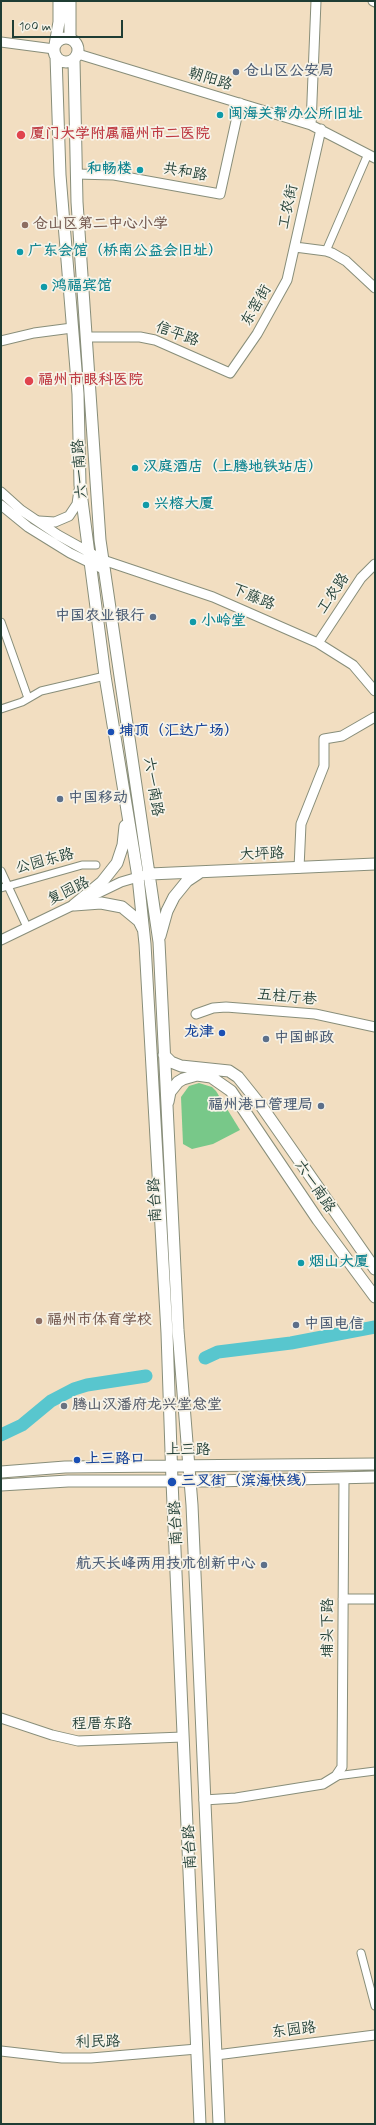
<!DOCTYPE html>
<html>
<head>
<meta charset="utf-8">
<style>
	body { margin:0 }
	#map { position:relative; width:376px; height:2125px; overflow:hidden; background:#f2dec1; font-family:Mynerve,sans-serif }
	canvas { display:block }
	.frame { position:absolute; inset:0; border:2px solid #1f3d34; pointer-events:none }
	.scale { position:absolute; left:12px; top:20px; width:111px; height:18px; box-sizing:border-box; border:2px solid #1f3d34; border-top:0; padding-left:5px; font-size:12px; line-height:14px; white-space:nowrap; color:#1f3d34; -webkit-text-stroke:3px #f7f3e8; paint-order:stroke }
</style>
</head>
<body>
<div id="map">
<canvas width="376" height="2125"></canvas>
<div class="frame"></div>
<div class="scale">100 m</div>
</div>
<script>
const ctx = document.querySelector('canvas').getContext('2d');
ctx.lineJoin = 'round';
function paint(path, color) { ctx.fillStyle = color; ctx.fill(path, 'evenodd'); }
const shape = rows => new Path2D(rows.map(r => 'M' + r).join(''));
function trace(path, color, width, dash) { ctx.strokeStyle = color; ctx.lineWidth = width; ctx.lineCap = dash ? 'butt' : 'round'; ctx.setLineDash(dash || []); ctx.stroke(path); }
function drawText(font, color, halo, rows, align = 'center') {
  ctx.font = font + ' Mynerve,"LXGW WenKai TC",sans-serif'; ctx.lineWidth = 3.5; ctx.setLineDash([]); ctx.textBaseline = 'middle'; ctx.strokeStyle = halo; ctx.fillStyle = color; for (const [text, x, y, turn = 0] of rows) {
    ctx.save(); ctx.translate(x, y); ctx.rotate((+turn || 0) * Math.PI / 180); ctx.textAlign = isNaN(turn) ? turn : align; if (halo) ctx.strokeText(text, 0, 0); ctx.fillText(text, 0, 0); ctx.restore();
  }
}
paint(shape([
	[199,1083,212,1087,216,1091,240,1130,213,1144,192,1149,183,1144,181,1097,189,1086]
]), '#78c889');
trace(shape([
	[205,1358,218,1352,291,1343,375,1327],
	[1,1435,22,1425,51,1401,74,1389,87,1385,146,1376]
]), '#58c6ce', 13);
const street = shape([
	[326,251,368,154],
	[1,622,28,698],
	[1,709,22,702,41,691,105,676],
	[1,871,27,927],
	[1,888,82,865,96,865],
	[336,1776,375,1771],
	[361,1953,375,2006]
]);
const secondary = shape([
	[373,1,375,2],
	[1,42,54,49],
	[78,54,311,125,375,158],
	[311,125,316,1],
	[76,174,114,175,220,194,240,103],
	[295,247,326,251,332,253,346,261,375,288],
	[87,337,140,337,155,340,230,373,257,334,287,280,321,129],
	[1,341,34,333,72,328],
	[1,492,21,510,58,535,103,560,213,597,318,643,353,665,375,691],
	[1,505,28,527,70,553,105,570],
	[39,521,55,522,69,516,77,504,79,490],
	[318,643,361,578,375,564],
	[299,868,301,824,324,766,324,739,342,736,375,717],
	[1,940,121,882,145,875],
	[196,1014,213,1008,226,1007,315,1014,375,1027],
	[343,1599,375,1599],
	[1,1718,52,1735,78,1741,183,1737],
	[204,1800,236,1798,323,1784,336,1776,342,1767,344,1479],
	[1,2051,62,2058,91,2058,197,2049],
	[216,2055,375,2035]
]);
const primary = shape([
	'54 50a12 12 0 1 1 24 0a12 12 0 1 1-24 0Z',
	[70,38,70,1],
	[55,45,59,22,59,1],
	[56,56,60,175,78,394,80,485,105,676,138,877,145,944,167,1333,172,1481,200,2124],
	[74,60,77,202,100,540,159,942,178,1330,192,1505,219,2124],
	[150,874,375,864],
	[74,905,102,882,117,863,123,845,125,826],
	[74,905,101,903,122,907,139,921,143,929],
	[160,936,167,911,174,897,187,881,199,873],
	[164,1055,171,1062,181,1066,229,1071,238,1077,262,1107,375,1269],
	[168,1102,170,1092,178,1082,183,1079,197,1075,211,1077,231,1091,318,1220,375,1297],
	[1,1472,65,1467,375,1464],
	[1,1485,68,1481,215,1481,375,1477]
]);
trace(street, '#888e7a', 9);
trace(secondary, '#888e7a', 11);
trace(primary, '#888e7a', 13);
trace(street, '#fff', 7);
trace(secondary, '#fff', 9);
trace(primary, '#fff', 11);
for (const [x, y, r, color] of [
	[236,72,4,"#5c6f8a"],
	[220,115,4,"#0f9aa8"],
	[21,135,5,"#e0444e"],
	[140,170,4,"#0f9aa8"],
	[25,225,4,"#8d6e63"],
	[20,252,4,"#0f9aa8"],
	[44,287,4,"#0f9aa8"],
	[29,381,5,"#e0444e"],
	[135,468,4,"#0f9aa8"],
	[146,505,4,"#0f9aa8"],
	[153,617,4,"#5c6f8a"],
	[193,622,4,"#0f9aa8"],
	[111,732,4,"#1a4fb4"],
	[60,799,4,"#5c6f8a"],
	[222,1033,4,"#1a4fb4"],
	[266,1039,4,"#5c6f8a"],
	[321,1106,4,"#5c6f8a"],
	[301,1263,4,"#0f9aa8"],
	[39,1321,4,"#8d6e63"],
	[296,1325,4,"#5c6f8a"],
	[64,1406,4,"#6b7280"],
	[77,1460,4,"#1a4fb4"],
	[172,1482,5,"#1a4fb4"],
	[264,1565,4,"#5c6f8a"]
]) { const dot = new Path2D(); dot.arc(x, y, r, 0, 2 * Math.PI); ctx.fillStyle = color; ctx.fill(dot); trace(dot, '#f7f3e8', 1.5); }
drawText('bold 15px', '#4e5e75', '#f7f3e8', [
	["仓山区公安局",244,72],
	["中国农业银行",145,617,"right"],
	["中国移动",68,799],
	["中国邮政",274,1039],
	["福州港口管理局",313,1106,"right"],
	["中国电信",304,1325],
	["航天长峰两用技术创新中心",256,1565,"right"]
], 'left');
drawText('15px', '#1f3d34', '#f7f3e8', [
	["朝阳路",210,80,17],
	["共和路",185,173,10],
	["工农街",289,207,-78],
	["东窑街",257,306,-60],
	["信平路",177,335,20],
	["六一南路",81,469,-94],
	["工农路",334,594,-56],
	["下藤路",253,598,23],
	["六一南路",152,787,81],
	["大坪路",262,855,-2],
	["公园东路",45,862,-15],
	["复园路",69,892,-26],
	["五柱厅巷",287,998,5],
	["六一南路",314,1187,56],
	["南台路",156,1200,-93],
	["上三路",188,1451],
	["南台路",177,1523,-93],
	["埔头下路",329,1628,-90],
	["程厝东路",102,1725],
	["南台路",191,1847,-93],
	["东园路",294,2031,-7],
	["利民路",98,2043,-1]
]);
drawText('bold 15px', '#0d838f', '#f7f3e8', [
	["闽海关帮办公所旧址",228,115],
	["和畅楼",132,170,"right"],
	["广东会馆（桥南公益会旧址）",28,252],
	["鸿福宾馆",52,287],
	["汉庭酒店（上腾地铁站店）",143,468],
	["兴榕大厦",154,505],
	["小岭堂",201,622],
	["烟山大厦",309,1263]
], 'left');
drawText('bold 15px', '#be3a42', '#f7f3e8', [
	["厦门大学附属福州市二医院",30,135],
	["福州市眼科医院",38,381]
], 'left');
drawText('bold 15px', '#785e54', '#f7f3e8', [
	["仓山区第二中心小学",33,225],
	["福州市体育学校",47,1321]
], 'left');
drawText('bold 15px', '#164399', '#f7f3e8', [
	["埔顶（汇达广场）",119,732],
	["龙津",214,1033,"right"],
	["上三路口",85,1460],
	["三叉街（滨海快线）",181,1482]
], 'left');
drawText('bold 15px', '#5b616d', '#f7f3e8', [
	["腾山汉潘府龙兴堂总堂",72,1406]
], 'left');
</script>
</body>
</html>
